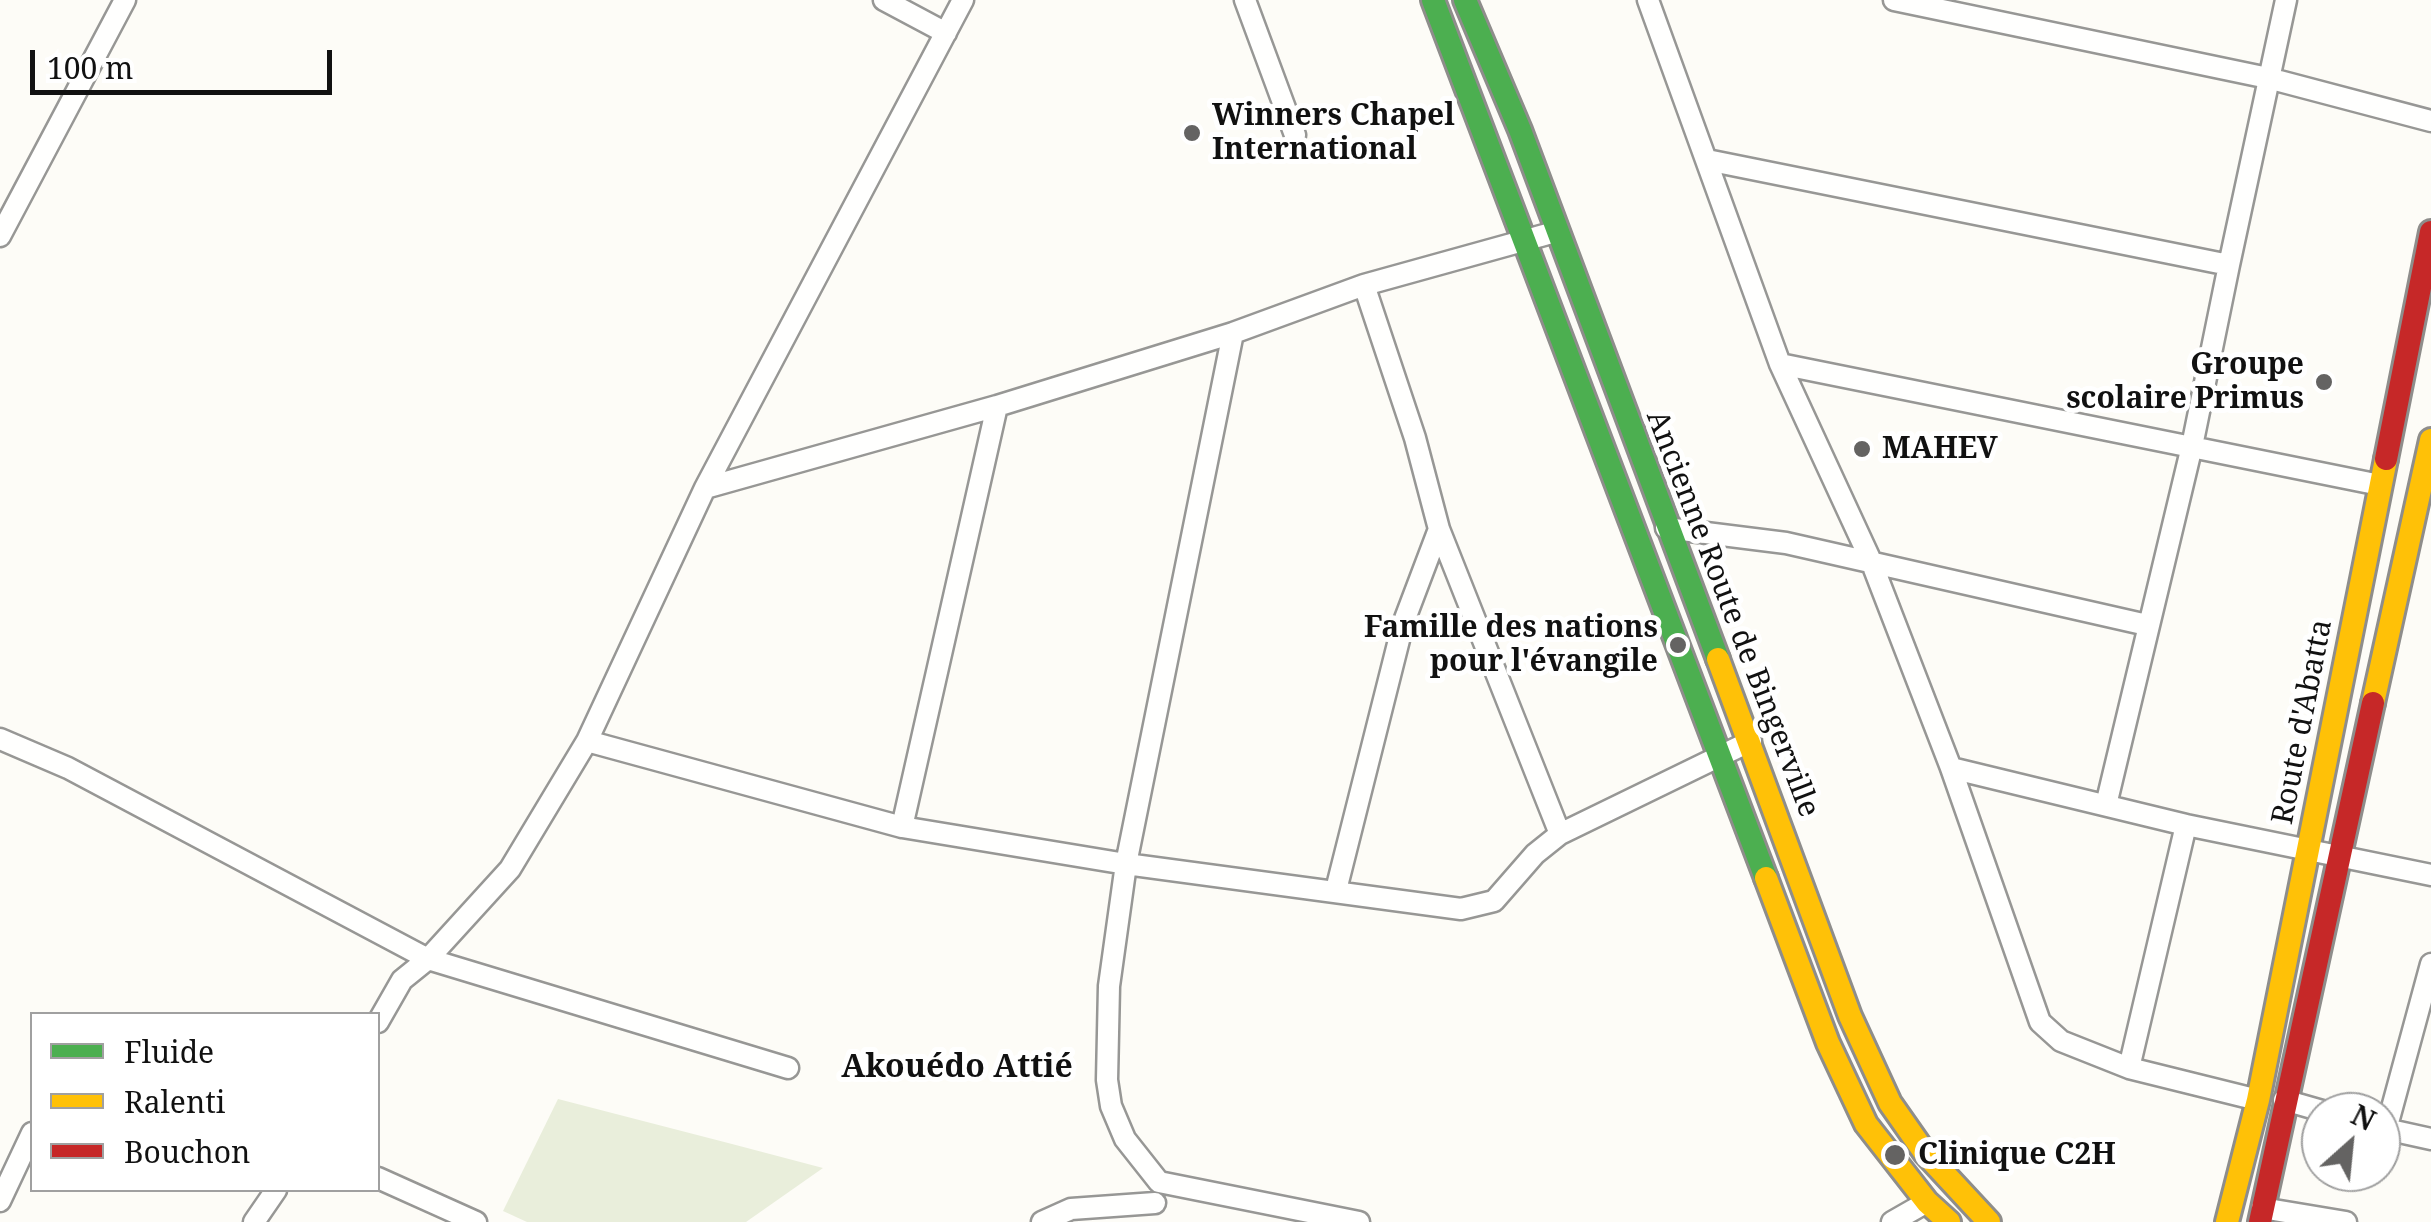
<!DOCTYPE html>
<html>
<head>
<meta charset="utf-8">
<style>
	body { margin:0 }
	#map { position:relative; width:2431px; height:1222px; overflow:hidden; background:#fdfcf7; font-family:"Noto Serif",serif }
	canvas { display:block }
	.legend { position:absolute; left:30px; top:1012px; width:350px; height:180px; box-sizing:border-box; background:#fff; border:2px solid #a0a0a0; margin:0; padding:12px 18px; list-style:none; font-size:30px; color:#111 }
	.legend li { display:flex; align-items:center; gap:20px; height:50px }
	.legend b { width:50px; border:2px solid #a0a0a0 }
	.north { position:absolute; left:2301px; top:1092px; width:100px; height:100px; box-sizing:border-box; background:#fff; border:2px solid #a0a0a0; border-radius:50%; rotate:27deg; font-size:28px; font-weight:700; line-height:40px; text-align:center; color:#111 }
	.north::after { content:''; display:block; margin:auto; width:35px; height:45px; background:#646362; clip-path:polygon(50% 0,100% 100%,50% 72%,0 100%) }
	.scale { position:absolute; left:30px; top:50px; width:302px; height:45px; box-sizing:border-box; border:5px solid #111; border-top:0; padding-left:12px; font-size:30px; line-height:35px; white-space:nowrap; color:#111; -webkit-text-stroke:8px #fff; paint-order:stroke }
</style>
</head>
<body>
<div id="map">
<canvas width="2431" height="1222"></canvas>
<ul class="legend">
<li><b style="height:12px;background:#4caf50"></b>Fluide</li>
<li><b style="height:12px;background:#ffc107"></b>Ralenti</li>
<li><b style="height:12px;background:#c62828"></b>Bouchon</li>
</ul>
<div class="north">N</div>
<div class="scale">100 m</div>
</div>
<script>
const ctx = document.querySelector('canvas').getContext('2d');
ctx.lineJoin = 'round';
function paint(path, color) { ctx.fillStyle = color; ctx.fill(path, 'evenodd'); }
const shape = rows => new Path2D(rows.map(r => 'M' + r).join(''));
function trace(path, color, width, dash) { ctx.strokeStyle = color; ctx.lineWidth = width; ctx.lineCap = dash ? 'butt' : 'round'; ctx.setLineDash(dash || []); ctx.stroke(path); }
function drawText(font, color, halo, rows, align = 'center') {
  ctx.font = font + ' "Noto Serif",serif'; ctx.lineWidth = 10; ctx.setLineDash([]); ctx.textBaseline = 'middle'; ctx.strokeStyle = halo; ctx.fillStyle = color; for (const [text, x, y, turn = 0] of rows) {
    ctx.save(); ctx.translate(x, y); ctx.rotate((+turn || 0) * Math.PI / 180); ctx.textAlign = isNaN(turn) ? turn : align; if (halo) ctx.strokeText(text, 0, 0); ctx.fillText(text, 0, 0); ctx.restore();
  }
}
paint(shape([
	[558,1099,732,1144,823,1168,746,1222,527,1222,503,1211]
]), '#e9eedb');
const street = shape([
	[884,0,946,33],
	[1245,0,1295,135],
	[1648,0,1780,364,1871,561,1951,768,2040,1022,2061,1041,2129,1068,2258,1100],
	[1894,0,2268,78,2431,121],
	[1707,160,2229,265,2286,0],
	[0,236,125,0],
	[1364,285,1415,438,1439,529,1560,834],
	[1233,333,1126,864,1109,986,1107,1080,1111,1106,1125,1139,1159,1182,1359,1222],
	[1780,364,2380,485],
	[705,488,997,406,1233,333,1364,285,1555,232],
	[1666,528,1786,543,2147,625],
	[0,739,68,768,428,959,788,1068],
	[587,741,902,827,1126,864,1461,909,1494,901,1535,854,1560,834,1751,741],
	[1951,768,2186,825,2129,1068],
	[2106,805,2192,446,2229,265],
	[2186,825,2431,875],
	[902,827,997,406],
	[1336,890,1403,624,1439,529],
	[378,1022,402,980,428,959,510,869,587,741,705,488,963,0],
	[2284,1100,2326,1112],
	[2381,1128,2431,1139],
	[2386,1130,2431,964],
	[378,1178,476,1222],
	[0,1201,32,1133],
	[2262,1208,2346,1222],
	[254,1222,276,1190],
	[1042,1222,1071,1209,1155,1203],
	[1892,1222,1927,1202]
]);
const fast = shape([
	[1433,0,1766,878],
	[1465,0,1520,130,1718,659]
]);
const slow = shape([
	[1718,659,1850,1016,1890,1103,1925,1153,1989,1222],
	[2373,703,2431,440],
	[1766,878,1828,1043,1866,1124,1927,1202,1949,1222],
	[2227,1222,2258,1100,2386,459]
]);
const jam = shape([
	[2386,459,2431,232],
	[2260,1222,2373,703]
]);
trace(street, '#979795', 25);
trace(fast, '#8e8d8b', 28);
trace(slow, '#8e8d8b', 28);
trace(jam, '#8e8d8b', 28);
trace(street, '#fffffe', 20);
trace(fast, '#4caf50', 22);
trace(slow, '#ffc107', 22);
trace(jam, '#c62828', 22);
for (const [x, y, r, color] of [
	[1192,133,10,"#646362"],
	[2324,382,10,"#646362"],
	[1862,449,10,"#646362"],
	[1678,645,10,"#646362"],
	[1895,1155,12,"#646362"]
]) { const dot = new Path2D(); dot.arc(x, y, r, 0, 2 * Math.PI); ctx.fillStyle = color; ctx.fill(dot); trace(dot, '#fff', 4); }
drawText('bold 30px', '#111', '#fff', [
	["Winners Chapel",1212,116],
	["International",1212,150],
	["Groupe",2304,365,"right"],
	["scolaire Primus",2304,399,"right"],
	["MAHEV",1882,449],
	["Famille des nations",1658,628,"right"],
	["pour l'évangile",1658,662,"right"],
	["Clinique C2H",1918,1155]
], 'left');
drawText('30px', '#111', '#fff', [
	["Ancienne Route de Bingerville",1732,614,69],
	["Route d'Abatta",2303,722,-79]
]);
drawText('bold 32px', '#111', '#fff', [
	["Akouédo Attié",957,1068]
]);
</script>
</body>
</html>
